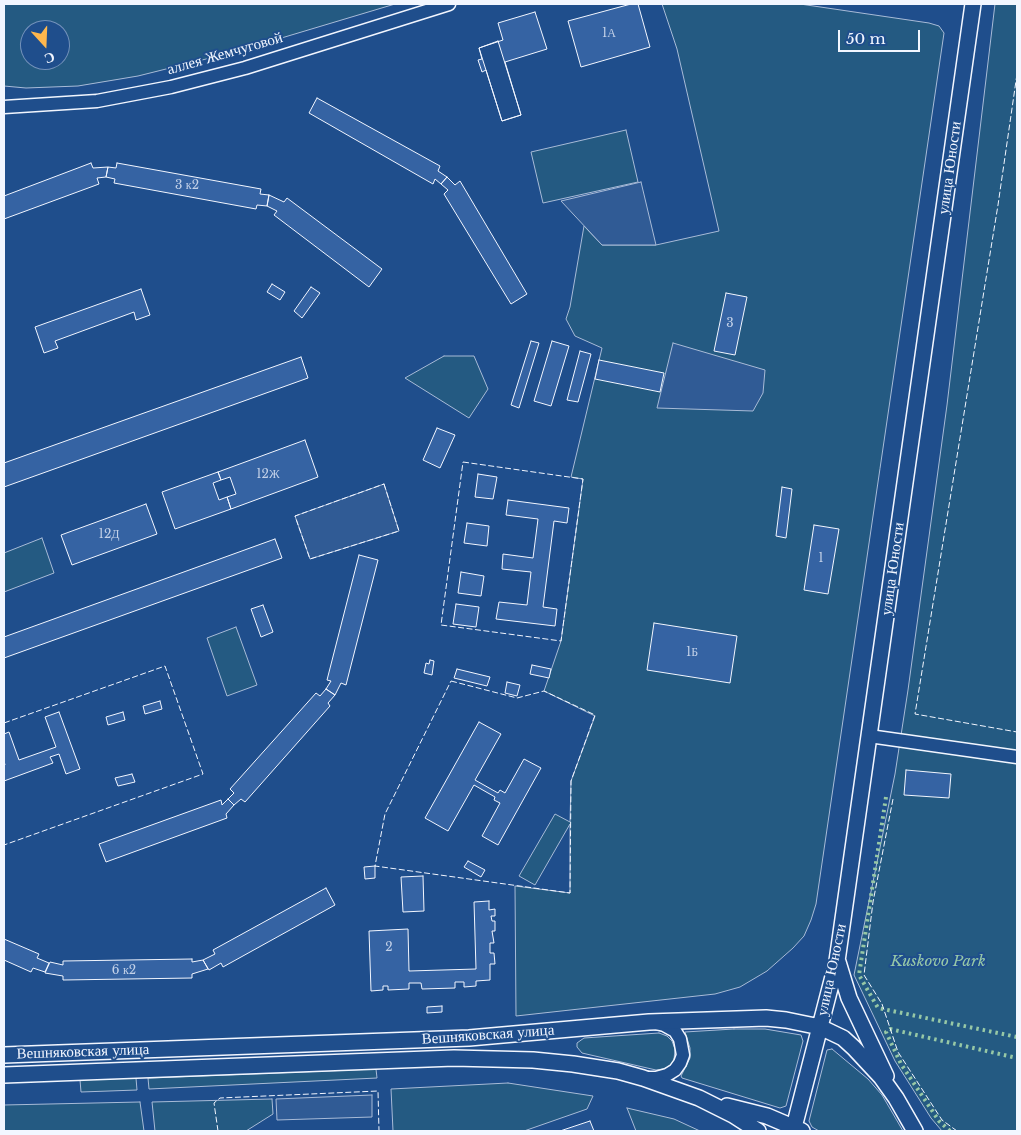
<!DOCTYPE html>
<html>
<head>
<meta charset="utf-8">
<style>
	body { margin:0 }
	#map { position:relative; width:1021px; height:1135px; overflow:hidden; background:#1f4e8c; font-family:"Libre Baskerville",serif }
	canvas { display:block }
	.frame { position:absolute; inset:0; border:5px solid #f2f6ff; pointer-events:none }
	.north { position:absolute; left:20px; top:20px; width:50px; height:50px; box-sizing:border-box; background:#1f4e8c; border:1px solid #7391ba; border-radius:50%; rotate:160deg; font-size:14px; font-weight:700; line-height:20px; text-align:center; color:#f2f6ff }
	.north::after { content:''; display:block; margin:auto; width:18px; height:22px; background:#ffb74d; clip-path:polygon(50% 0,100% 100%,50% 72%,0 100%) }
	.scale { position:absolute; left:838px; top:30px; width:82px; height:22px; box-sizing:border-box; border:2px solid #f2f6ff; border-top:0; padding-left:6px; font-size:15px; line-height:18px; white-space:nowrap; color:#f2f6ff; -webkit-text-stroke:4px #1f4e8c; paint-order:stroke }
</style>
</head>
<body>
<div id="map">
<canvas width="1021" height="1135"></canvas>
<div class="frame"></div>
<div class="north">С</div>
<div class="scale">50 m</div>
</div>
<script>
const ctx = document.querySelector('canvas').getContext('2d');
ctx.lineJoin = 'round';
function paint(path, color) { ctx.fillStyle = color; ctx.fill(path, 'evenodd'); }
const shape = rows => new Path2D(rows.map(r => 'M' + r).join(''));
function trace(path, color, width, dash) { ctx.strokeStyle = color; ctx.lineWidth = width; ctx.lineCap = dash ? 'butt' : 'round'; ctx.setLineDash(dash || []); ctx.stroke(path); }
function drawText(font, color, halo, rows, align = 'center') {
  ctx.font = font + ' "Libre Baskerville",serif'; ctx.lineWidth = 4; ctx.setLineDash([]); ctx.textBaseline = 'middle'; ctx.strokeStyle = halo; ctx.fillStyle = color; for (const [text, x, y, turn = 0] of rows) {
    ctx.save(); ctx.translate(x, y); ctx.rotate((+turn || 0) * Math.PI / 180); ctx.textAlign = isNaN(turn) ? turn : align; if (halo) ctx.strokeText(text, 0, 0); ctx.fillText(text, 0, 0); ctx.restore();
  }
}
const green = shape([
	[4,4,395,4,238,51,138,76,78,86,26,88,4,86,4,4],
	[30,30,60,30,60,60,30,60,30,30],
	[662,4,800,4,929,23,939,26,944,33,816,904,811,920,804,936,793,948,767,971,740,987,715,994,516,1016,515,886,570,893,570,824,535,885,519,876,555,814,570,822,571,781,595,716,544,691,561,641,583,479,571,477,602,348,575,336,566,319,570,307,584,226,602,245,656,245,719,231,677,49,662,4],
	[995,4,1017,4,1017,1131,942,1131,931,1118,895,1061,854,975,895,774,908,690,947,405,995,4],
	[626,130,638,182,543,203,531,152,626,130],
	[444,356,474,356,488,389,469,418,405,378,444,356],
	[42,538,54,573,4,592,4,553,42,538],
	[236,627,257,685,227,696,207,638,236,627],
	[734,1029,765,1029,801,1035,803,1041,786,1106,780,1108,682,1078,681,1076,690,1058,690,1048,685,1032,734,1029],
	[659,1033,667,1036,672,1041,675,1049,674,1060,670,1066,663,1069,656,1070,582,1053,577,1047,577,1043,584,1038,659,1033],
	[832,1049,868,1079,882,1095,903,1131,819,1131,812,1127,809,1121,827,1050,832,1049],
	[376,1069,377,1078,149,1089,148,1078,376,1069],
	[136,1078,137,1090,81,1092,80,1080,136,1078],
	[508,1083,593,1096,587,1109,524,1131,393,1131,391,1089,508,1083],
	[272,1099,273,1114,246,1131,155,1131,152,1102,272,1099],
	[140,1102,144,1131,4,1131,4,1105,140,1102],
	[627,1108,674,1119,700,1131,636,1131,627,1108]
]);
paint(green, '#245a82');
trace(green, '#a8bbd7', 1);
const parking = shape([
	[641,182,656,245,602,245,561,201,641,182],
	[673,343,765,370,763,393,753,411,657,408,673,343],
	[384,484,399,531,310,559,295,516,384,484],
	[372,1095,372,1117,277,1120,276,1099,372,1095]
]);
paint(parking, '#305b95');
trace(parking, '#a8bbd7', 1);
const building = shape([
	[631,4,638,4,650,47,581,67,568,21,631,4],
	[535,12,547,49,505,62,521,115,502,121,486,70,482,72,478,60,482,59,479,48,503,40,498,23,535,12],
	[498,41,521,115,502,121,479,48,498,41],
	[317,98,440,166,438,171,447,177,441,184,435,179,433,184,309,113,317,98],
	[91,163,93,168,108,167,106,177,97,178,99,184,4,219,4,196,91,163],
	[117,163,261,189,260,194,269,195,267,206,257,205,256,209,114,183,115,179,106,177,108,167,116,168,117,163],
	[447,177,455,185,460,181,527,294,511,304,444,194,448,190,441,184,447,177],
	[269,195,284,202,287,198,382,269,369,287,274,215,277,211,267,206,269,195],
	[272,284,285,292,280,300,267,292,272,284],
	[311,287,320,293,302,318,294,311,311,287],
	[141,289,150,315,136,320,134,312,55,341,58,348,44,353,35,327,141,289],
	[726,293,747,297,735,355,714,351,726,293],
	[531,341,539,343,519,408,511,405,531,341],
	[552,341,569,346,551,406,534,401,552,341],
	[580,351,591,354,578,402,567,400,580,351],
	[301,357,308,378,4,487,4,463,301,357],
	[599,360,664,373,660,392,595,379,599,360],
	[437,428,455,435,440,468,423,460,437,428],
	[305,440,318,477,231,509,227,497,236,494,230,477,221,480,218,472,305,440],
	[218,472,221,480,213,483,219,500,227,497,231,509,175,529,162,492,218,472],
	[478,474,497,477,493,499,475,497,478,474],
	[782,487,792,489,786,538,776,536,782,487],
	[508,500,569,508,567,523,554,521,543,607,557,609,555,626,496,619,499,602,527,605,531,572,502,569,503,554,533,558,538,519,506,515,508,500],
	[146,504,157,534,72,565,61,535,146,504],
	[467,523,489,526,487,546,464,543,467,523],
	[814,525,839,529,828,594,804,590,814,525],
	[275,539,282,558,4,658,4,637,275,539],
	[359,555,378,560,346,685,341,683,335,695,326,689,331,681,327,680,359,555],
	[461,572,484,576,481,596,458,593,461,572],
	[456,604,479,607,476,627,453,624,456,604],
	[263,605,273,632,261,637,251,609,263,605],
	[654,623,737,636,730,683,647,670,654,623],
	[430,660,434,661,432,675,424,673,426,663,429,664,430,660],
	[532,665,551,669,549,678,530,674,532,665],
	[457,669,490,677,487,686,454,678,457,669],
	[507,682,520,685,517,696,505,693,507,682],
	[326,689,335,695,328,703,330,706,245,802,241,799,234,805,228,799,234,793,230,789,316,693,320,696,326,689],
	[160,701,162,709,145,714,143,706,160,701],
	[59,712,80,769,66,774,59,754,50,757,53,763,4,781,4,766,5,765,4,761,4,734,9,732,19,760,56,747,45,717,59,712],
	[123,712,125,720,108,725,106,717,123,712],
	[479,722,501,734,475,780,498,793,500,790,505,793,524,759,541,768,498,845,482,836,500,803,494,800,495,797,474,785,448,831,425,818,479,722],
	[906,770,951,774,949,798,904,795,906,770],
	[132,774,135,782,118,786,115,778,132,774],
	[228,799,234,805,226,814,227,818,106,862,99,844,221,800,222,805,228,799],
	[468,861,485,870,481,877,464,867,468,861],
	[375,866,375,878,365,879,364,867,375,866],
	[423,876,424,911,403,912,401,877,423,876],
	[326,888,335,905,223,967,221,963,209,970,203,960,215,954,213,950,326,888],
	[489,901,489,910,495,909,495,916,491,916,492,921,495,921,495,931,492,931,494,943,490,943,490,953,494,953,495,964,490,964,490,980,476,981,476,986,464,987,464,982,455,982,455,988,422,989,421,983,409,983,409,989,388,990,388,986,383,986,383,990,371,991,369,931,408,929,409,971,476,969,474,902,489,901],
	[4,939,39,954,37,958,49,963,45,972,33,968,31,972,4,960,4,939],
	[192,959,192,962,203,960,208,969,192,974,192,978,63,980,63,976,45,973,50,962,63,965,63,961,192,959],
	[442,1006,442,1012,427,1013,427,1007,442,1006],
	[590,1121,594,1131,560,1131,590,1121]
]);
paint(building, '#3563a3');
trace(building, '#f2f6ff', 1);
const minor = shape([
	[4,107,97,101,171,87,245,68,449,4],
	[869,736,1017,757],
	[645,1078,656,1078,667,1075,675,1070,680,1063,683,1055,680,1039,675,1031,664,1025,656,1023]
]);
const major = shape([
	[838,962,849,998,886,1076],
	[4,1055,469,1038,649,1022,766,1018,786,1020,820,1027,843,1038,854,1048,881,1077,896,1098,915,1131],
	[4,1075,454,1058,533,1060,573,1064,618,1071,643,1078,699,1098,733,1115,758,1131],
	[727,1106,767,1116,802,1131],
	[793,1131,837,961,973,4]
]);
trace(minor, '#f2f6ff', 15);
trace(major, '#f2f6ff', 18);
trace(minor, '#1f4e8c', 12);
trace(major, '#1f4e8c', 15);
trace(shape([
	[886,797,859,975,878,1008,1017,1037],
	[950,1131,939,1121,901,1064,886,1032,890,1029,1017,1058]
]), '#97c8a6', 4, [2.5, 4]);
trace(shape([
	[1017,74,998,205,915,714,1017,732],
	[463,462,583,479,561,641,441,625,463,462],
	[384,484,399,531,310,559,295,516,384,484],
	[451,681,517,698,544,691,595,715,571,781,570,893,375,866,385,814,451,681],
	[4,723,165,666,203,774,4,845],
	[893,799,873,902,864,975,882,1004,898,1052,942,1120,957,1131],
	[218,1131,214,1103,220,1098,378,1091,379,1131]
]), '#f2f6ff', 1, [6, 2.5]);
drawText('12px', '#c3d1e8', null, [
	["1А",609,34],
	["3 к2",187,186],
	["3",730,324],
	["12Ж",268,475],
	["12Д",109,535],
	["1",821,559],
	["1Б",692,653],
	["2",389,948],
	["6 к2",124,971]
]);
drawText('15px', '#f2f6ff', '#1f4e8c', [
	["аллея Жемчуговой",225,54,-16],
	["улица Юности",950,168,-82],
	["улица Юности",893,569,-82],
	["улица Юности",832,970,-78],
	["Вешняковская улица",488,1035,-4],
	["Вешняковская улица",83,1052,-2]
]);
drawText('italic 15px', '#97c8a6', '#1f4e8c', [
	["Kuskovo Park",938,962]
]);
</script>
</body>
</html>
